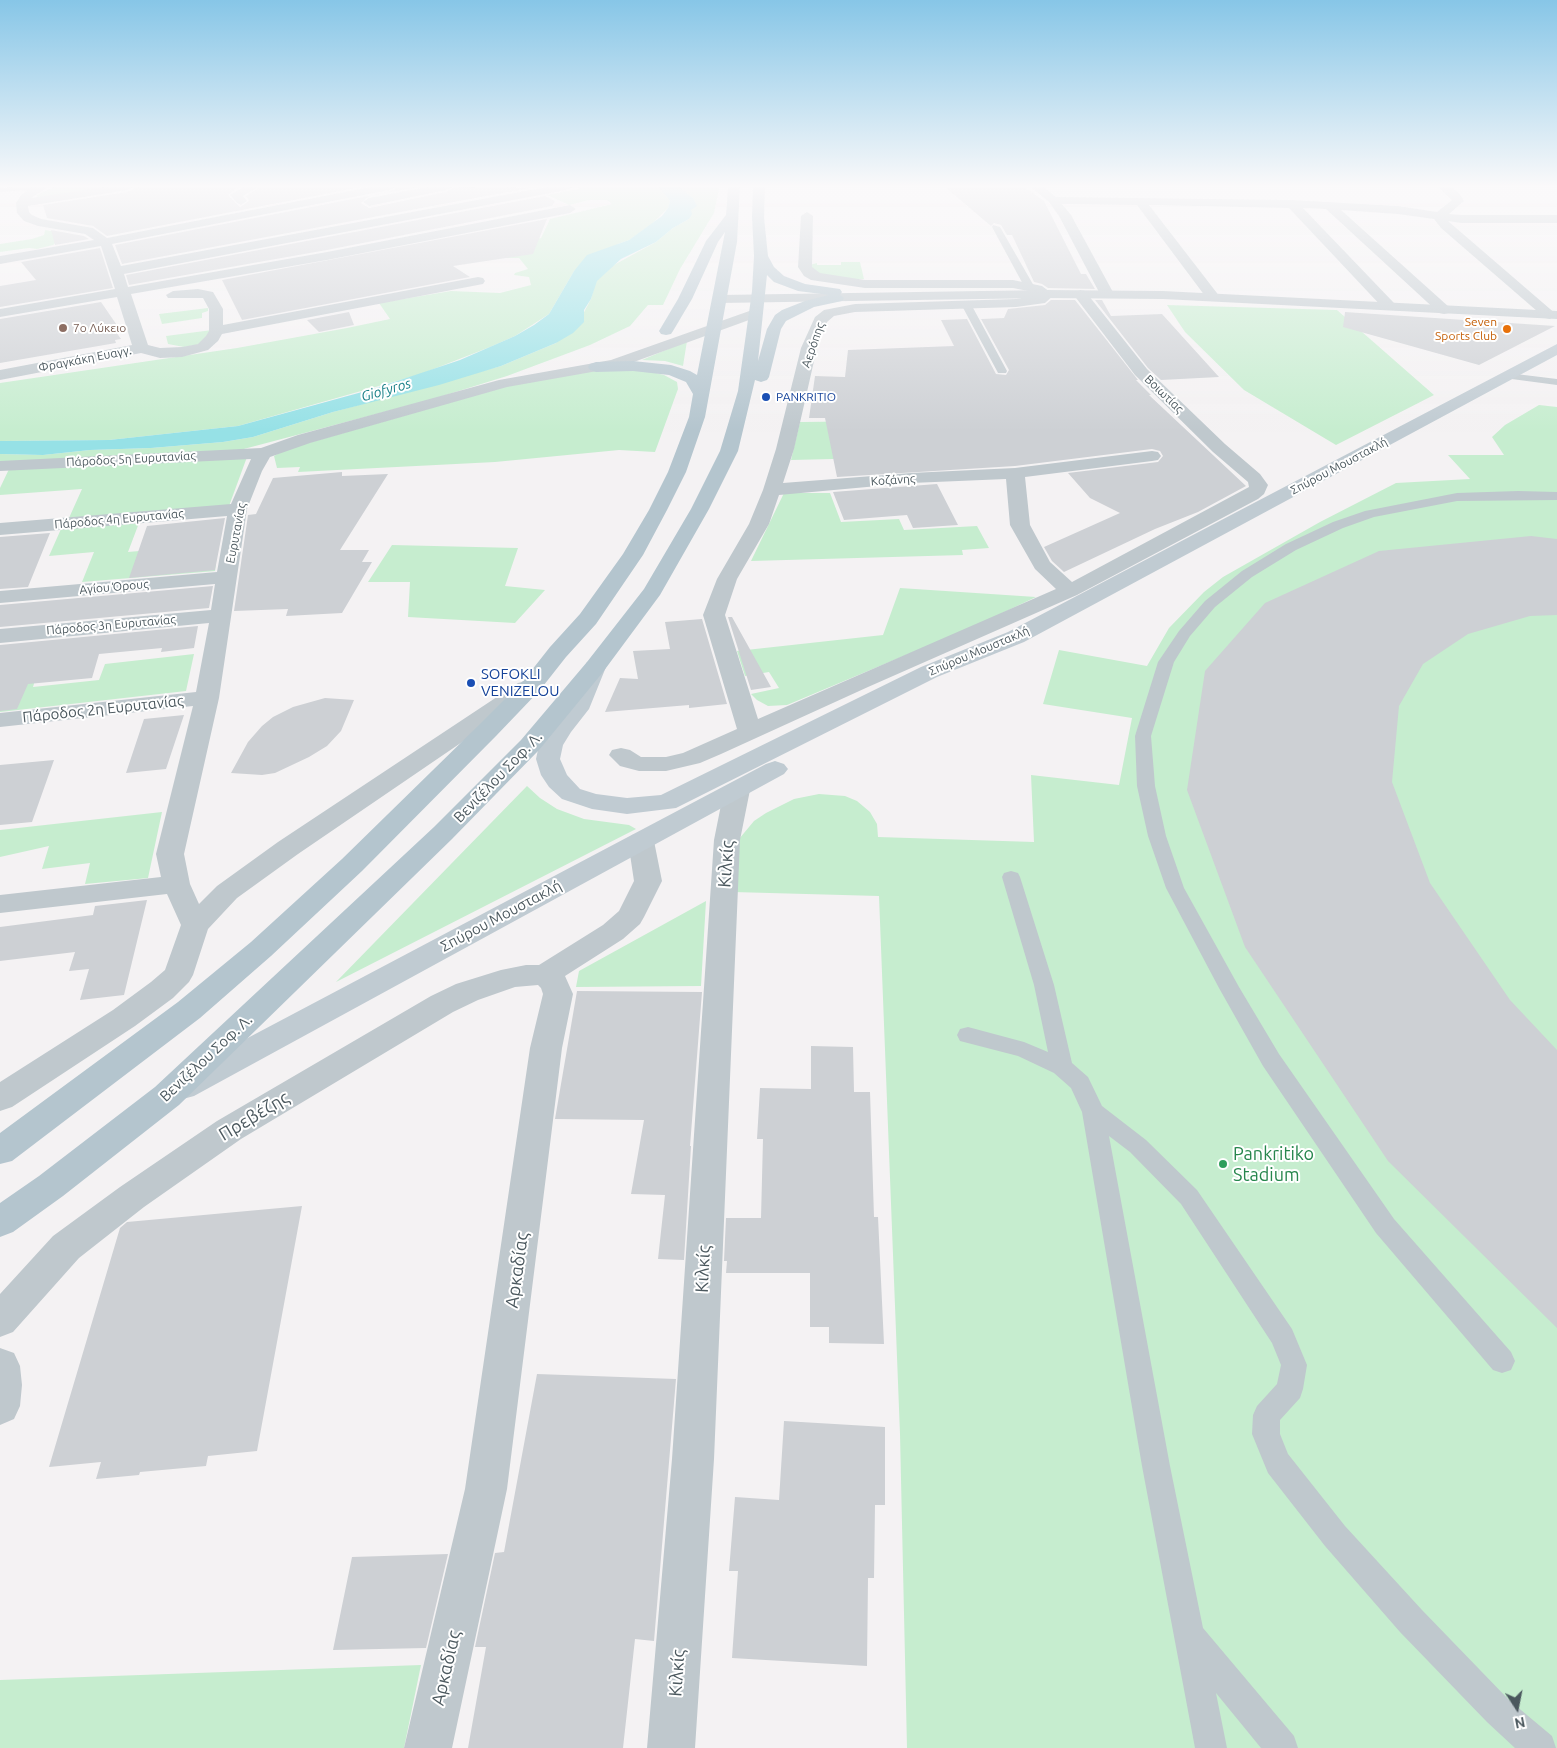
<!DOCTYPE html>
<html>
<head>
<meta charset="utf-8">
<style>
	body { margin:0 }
	#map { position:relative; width:1557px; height:1748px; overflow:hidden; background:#f4f2f3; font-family:Ubuntu,sans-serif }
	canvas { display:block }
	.north { position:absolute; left:1492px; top:1683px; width:50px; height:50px; -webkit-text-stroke:4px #fff; paint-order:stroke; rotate:169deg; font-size:14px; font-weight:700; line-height:20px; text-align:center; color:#4b585e }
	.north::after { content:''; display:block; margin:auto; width:18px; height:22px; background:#4b585e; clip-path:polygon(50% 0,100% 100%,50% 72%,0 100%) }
</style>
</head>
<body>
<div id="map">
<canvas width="1557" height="1748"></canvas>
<div class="north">N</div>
</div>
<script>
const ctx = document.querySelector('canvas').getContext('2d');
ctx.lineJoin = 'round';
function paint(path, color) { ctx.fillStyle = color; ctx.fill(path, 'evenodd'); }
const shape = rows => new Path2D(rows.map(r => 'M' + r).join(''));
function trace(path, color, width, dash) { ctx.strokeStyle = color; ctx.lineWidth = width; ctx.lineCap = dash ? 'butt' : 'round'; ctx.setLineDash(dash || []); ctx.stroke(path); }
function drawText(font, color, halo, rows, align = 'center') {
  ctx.font = font + ' Ubuntu,sans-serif'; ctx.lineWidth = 4; ctx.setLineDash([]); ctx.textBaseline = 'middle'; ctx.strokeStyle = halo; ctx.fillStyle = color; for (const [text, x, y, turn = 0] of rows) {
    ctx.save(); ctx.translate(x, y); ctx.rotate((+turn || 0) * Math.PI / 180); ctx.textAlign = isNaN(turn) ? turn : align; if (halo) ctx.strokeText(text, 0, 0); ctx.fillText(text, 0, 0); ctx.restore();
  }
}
paint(shape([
	[54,187,98,187,100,190,38,199,37,195],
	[578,187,659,187,670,201,668,208,651,225,629,240,618,244,574,271,549,314,515,336,490,347,421,374,238,426,109,440,0,441,0,383,237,348,347,328,390,319,379,303,451,291,500,293,531,285,529,277,514,275,515,273,528,269,519,258,500,258,489,247,541,238,550,219,612,204,607,200,589,200,569,205,547,195,579,189],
	[679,187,719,187,719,189,714,213,680,269,663,305,648,305,630,326,590,345,507,376,433,399,240,450,0,463,0,454,43,455,90,450,151,448,223,442,253,437,333,412,501,366,556,343,582,316,591,299,596,281,612,266,656,242,673,228,689,219,693,198],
	[45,230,57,232,60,239,53,245,37,249,29,248,0,252,0,244,32,239,44,235],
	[841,262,860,262,864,279,843,279,816,274,809,265,817,263,817,265,841,265],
	[1167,305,1337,310,1434,395,1336,445,1244,390,1185,332],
	[208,308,208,311,202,313,202,318,162,324,159,314],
	[212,330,204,342,196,345,184,347,168,344,166,336],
	[687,341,683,366,665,361,642,360],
	[597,370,648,371,664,375,677,382,678,389,655,452,619,450,495,462,298,472,300,467,277,468,274,456,287,449,515,384],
	[1539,405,1557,407,1557,1748,907,1748,900,1434,879,896,733,892,739,839,754,821,766,813,794,799,819,794,845,796,857,801,870,812,877,824,878,837,1034,842,1031,775,1119,785,1132,718,1043,704,1059,650,1147,666,1169,628,1204,592,1223,577,1320,522,1396,483,1470,479,1448,455,1504,455,1492,437,1505,425],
	[977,420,999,455,791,460,800,422],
	[247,457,229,506,69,518,82,489,0,495,0,488,10,467],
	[784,493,830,493,841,522,899,519,904,530,977,526,989,548,962,550,963,555,751,561],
	[139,523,128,552,218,544,215,571,82,582,94,552,49,556,61,529],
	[392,545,518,548,505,586,545,590,515,623,408,617,410,582,368,582],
	[900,588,1036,597,975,626,787,705,768,706,757,700,751,694,779,688,769,672,745,676,737,651,883,635],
	[194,654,186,691,0,712,0,673,38,670,33,687,99,680,105,664],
	[527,786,540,798,557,809,584,819,629,825,636,829,336,982],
	[162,812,148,878,85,884,90,863,42,869,49,846,0,857,0,830],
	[706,901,701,986,576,987,579,971],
	[421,1665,404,1748,0,1748,0,1680]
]), '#c6edcf');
paint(shape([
	[659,187,679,187,693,198,697,206,691,210,692,214,689,219,673,228,656,242,621,259,597,281,591,299,584,310,584,322,573,333,556,343,501,366,439,385,333,412,253,437,223,442,151,448,90,450,43,455,0,454,0,441,109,440,238,426,373,389,460,360,515,336,534,325,549,314,574,271,587,255,629,240,662,216,668,208,670,201]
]), '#96e1e6');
paint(shape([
	[139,187,239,187,228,195,240,207,249,201,246,196,260,187,361,187,107,236,93,226,47,218,43,205,127,192],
	[397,187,418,187,369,196,361,203,369,208,446,192,454,187,529,188,122,264,115,245,389,192],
	[945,187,1024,187,1044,201,1081,274,1086,274,1095,289,1048,288,1042,284,1034,282,1012,235,1007,235,1001,225,994,223,991,226],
	[545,196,555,201,552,206,327,250,129,285,126,275],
	[547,219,533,254,453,266,470,277,242,320,222,280],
	[51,230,84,236,89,239,55,245],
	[100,248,113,288,0,307,0,286,36,280,21,262],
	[1051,300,1075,300,1138,380,1136,380,1151,395,1149,395,1246,486,1198,512,1155,529,1064,572,1052,561,1044,547,1120,513,1090,498,1068,473,1158,462,1163,456,1160,451,1152,449,1015,466,837,477,825,418,809,418,815,376,845,377,848,350,954,346,941,320,967,319,996,374,1006,375,1009,370,981,319,1004,318,1008,309,1045,305],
	[1095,300,1102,300,1111,316,1162,314,1219,377,1161,380,1148,368],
	[101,302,121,331,116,332,121,339,115,340,116,343,0,363,0,319],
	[349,312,354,325,319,332,307,320],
	[1345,312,1555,326,1479,365,1343,327],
	[342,472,342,476,388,474,340,550,369,550,362,562,372,562,342,613,286,616,288,609,234,611,248,515,256,514,273,478],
	[937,484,958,525,913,528,907,515,844,520,833,492],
	[225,518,215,570,129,578,147,526],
	[50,533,28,587,0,589,0,537],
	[1531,536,1557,539,1557,615,1530,616,1468,634,1423,664,1399,706,1392,782,1430,883,1510,1000,1557,1050,1557,1328,1388,1161,1245,947,1187,790,1205,671,1265,603,1379,551],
	[213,586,209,608,0,627,0,605],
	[728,617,732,617,771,687,751,690],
	[702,619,727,704,689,708,689,705,605,712,620,678,638,679,633,651,670,649,665,622],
	[198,626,194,648,161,652,162,648,99,654,92,678,28,684,17,709,0,711,0,645],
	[325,698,354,700,341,731,327,746,309,757,275,773,262,775,231,773,248,742,262,726,273,717,293,707],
	[184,715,166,769,126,773,144,719],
	[54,760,32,822,0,825,0,765],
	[147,900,124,995,80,1000,89,969,69,971,75,952,0,961,0,927,93,915,95,906],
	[577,991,702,992,690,1146,691,1146,684,1260,658,1259,665,1195,631,1194,644,1120,555,1119],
	[811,1046,853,1047,854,1092,870,1092,874,1217,878,1217,884,1344,829,1343,829,1327,810,1327,810,1273,726,1273,727,1261,724,1261,726,1218,761,1218,763,1139,757,1139,760,1088,811,1089],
	[302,1206,257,1451,208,1456,206,1466,140,1472,139,1475,96,1479,101,1462,49,1467,120,1228,127,1222],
	[537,1374,676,1379,654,1641,635,1639,623,1748,468,1748,486,1647,475,1647,495,1553,504,1552],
	[784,1421,885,1427,885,1505,875,1505,874,1578,868,1578,867,1666,732,1658,738,1571,729,1571,735,1497,779,1500],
	[448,1554,426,1648,333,1650,352,1557]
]), '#cdd0d4');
paint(shape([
	[44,187,40,189,0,192,0,188,44,187],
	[993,225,1000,227,1034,286,1032,288,1029,289,1024,286,992,227,993,225],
	[966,301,971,304,1007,371,1006,373,998,373,997,371,961,304,966,301],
	[1508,373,1557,379,1557,385,1504,378,1503,376,1508,373],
	[1518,491,1557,492,1557,500,1457,501,1374,517,1343,528,1296,550,1252,577,1215,607,1190,636,1174,662,1151,736,1155,786,1166,836,1184,888,1239,987,1279,1054,1394,1219,1511,1352,1515,1361,1511,1370,1502,1373,1493,1370,1376,1233,1263,1066,1219,988,1166,888,1148,836,1137,786,1135,736,1158,662,1179,631,1205,601,1242,571,1286,544,1333,522,1365,511,1457,493,1518,491],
	[1011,871,1018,873,1020,877,1054,985,1072,1063,1088,1077,1102,1106,1146,1140,1197,1190,1292,1329,1307,1365,1303,1389,1300,1398,1280,1420,1280,1434,1288,1454,1345,1526,1422,1610,1509,1700,1552,1736,1556,1748,1515,1748,1487,1722,1400,1632,1325,1546,1268,1473,1252,1434,1253,1415,1257,1406,1277,1384,1281,1365,1272,1343,1181,1204,1130,1152,1109,1136,1170,1466,1203,1628,1294,1736,1298,1748,1261,1748,1216,1693,1227,1748,1195,1748,1142,1466,1082,1112,1071,1088,1054,1073,1018,1056,960,1041,957,1035,960,1029,968,1027,1024,1042,1048,1052,1034,985,1002,877,1004,873,1011,871]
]), '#bfc8cd');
paint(shape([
	[32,187,48,187,31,198,104,187,133,187,127,190,28,206,29,212,32,215,41,219,93,228,107,238,371,187,395,187,389,190,112,244,121,266,547,187,572,187,566,190,124,274,128,287,327,252,570,205,576,209,570,213,327,260,131,294,148,345,160,348,182,347,198,344,206,336,209,331,209,309,203,298,168,298,166,295,173,291,198,289,213,292,223,309,223,325,478,277,483,278,485,281,483,284,222,334,218,341,208,350,182,357,160,358,141,353,0,380,0,370,132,345,117,297,0,317,0,309,115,289,101,246,0,264,0,256,94,240,85,234,38,226,24,221,17,213,16,203,21,195,32,187],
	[243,187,258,187,243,196,247,201,241,205,237,203,230,195,243,187],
	[428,187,452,187,446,190,369,206,363,202,369,198,428,187],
	[1031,187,1044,187,1056,197,1292,200,1398,206,1437,212,1452,200,1438,187,1451,187,1459,193,1464,201,1449,214,1461,215,1557,215,1557,223,1461,223,1448,221,1557,315,1550,319,1545,318,1441,228,1434,219,1398,214,1341,210,1449,307,1451,310,1449,313,1444,314,1439,313,1326,209,1303,208,1394,303,1396,306,1394,309,1384,309,1289,208,1149,205,1220,297,1213,301,1208,300,1137,205,1062,204,1071,215,1114,294,1107,298,1100,294,1059,216,1049,202,1031,187],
	[807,212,813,216,812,267,820,273,865,280,1013,280,1042,286,1054,295,1045,303,1016,307,855,312,834,316,827,322,817,348,794,449,783,483,911,473,1015,468,1152,451,1158,452,1161,456,1158,460,1152,461,1025,477,1030,525,1050,562,1072,582,1249,487,1248,482,1213,452,1135,375,1073,294,1080,290,1085,291,1147,369,1225,444,1260,474,1268,485,1264,494,1258,499,1077,595,868,687,721,754,700,763,666,771,639,771,620,766,609,755,612,750,621,748,630,750,641,757,666,757,683,753,737,729,703,615,717,579,749,524,763,490,776,449,801,348,815,317,824,310,855,304,1016,299,1038,295,1033,292,1013,288,865,288,811,280,804,276,798,267,801,216,807,212],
	[1006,479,1010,525,1035,569,1056,589,758,719,725,615,737,579,769,524,779,495,911,483,1006,479],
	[755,309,760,310,762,313,760,316,620,367,507,387,310,443,270,457,262,471,247,509,219,698,184,854,190,884,199,904,217,886,278,842,518,683,526,681,534,683,538,688,534,693,298,854,237,898,208,929,193,975,189,982,173,998,135,1026,12,1107,0,1111,0,1082,113,1010,151,982,165,970,181,925,167,894,0,913,0,895,161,877,156,854,193,706,0,727,0,713,196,692,209,623,0,643,0,629,211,610,215,584,0,603,0,591,217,572,227,516,0,535,0,523,231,504,251,459,0,471,0,461,261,448,298,435,499,380,611,360,755,309],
	[737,782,746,785,750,790,740,840,714,1459,695,1748,647,1748,672,1459,714,840,724,790,728,785,737,782],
	[641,833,650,835,654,841,662,881,644,917,640,924,623,939,565,976,573,994,562,1048,507,1489,452,1748,404,1748,465,1489,530,1048,543,994,541,988,538,985,515,987,478,1000,453,1012,241,1139,144,1207,79,1258,13,1332,0,1337,0,1294,53,1236,120,1187,217,1121,431,996,456,984,501,970,526,965,539,965,603,925,619,911,634,881,628,841,632,835,641,833],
	[0,1348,14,1353,20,1366,22,1385,20,1406,14,1419,0,1425,0,1348]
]), '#bfc8cd');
paint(shape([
	[1047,290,1163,291,1557,311,1557,319,1163,299,1047,298,720,303,713,299,720,295,1047,290]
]), '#bfc8cd');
paint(shape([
	[1557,344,1557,355,1024,642,937,677,676,808,627,814,592,809,562,799,549,787,541,775,536,759,539,745,551,724,566,707,587,662,595,660,603,662,606,667,589,709,571,732,563,745,560,759,567,775,580,789,596,794,627,798,661,795,921,667,1008,632,1557,344],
	[775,761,784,764,788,769,784,774,194,1096,183,1099,172,1096,167,1087,172,1078,766,764,775,761]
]), '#c0cbd2');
paint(shape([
	[728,187,740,187,737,242,705,417,686,472,667,510,643,555,596,624,566,657,540,690,496,736,362,871,271,956,200,1018,12,1161,0,1164,0,1133,178,1002,251,942,342,859,478,726,524,680,550,647,580,614,623,554,649,510,668,472,689,417,693,394,686,382,669,375,633,371,596,372,590,370,588,367,590,364,596,362,633,361,671,365,690,371,697,375,725,232,718,242,692,299,673,331,671,334,666,335,661,334,659,331,678,299,706,241,726,215,728,187],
	[753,187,765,187,764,217,768,256,774,267,784,276,805,284,840,289,842,292,840,295,844,298,842,301,814,307,786,321,781,329,769,377,767,380,761,382,755,380,738,451,709,509,660,595,603,672,539,750,452,839,179,1105,63,1196,13,1232,0,1237,0,1203,39,1176,155,1087,434,827,521,740,587,662,644,589,691,509,720,451,738,391,752,291,754,256,752,217,753,187],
	[767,275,774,282,798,291,829,295,805,301,782,310,775,315,767,329,758,361,767,275]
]), '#b4c5ce');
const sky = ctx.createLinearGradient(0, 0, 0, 432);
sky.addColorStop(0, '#87c6e7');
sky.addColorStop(0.43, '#faf9fa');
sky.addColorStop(1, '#faf9fa00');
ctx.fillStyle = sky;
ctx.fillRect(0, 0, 1557, 432);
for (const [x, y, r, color] of [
	[63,328,5,"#8d6e63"],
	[1507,329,5,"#e8710a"],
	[766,397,5,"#1a4fb4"],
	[471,683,5,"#1a4fb4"],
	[1223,1164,5,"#2e9e5b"]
]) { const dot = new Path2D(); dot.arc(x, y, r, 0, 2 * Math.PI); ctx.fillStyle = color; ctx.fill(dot); trace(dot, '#fff', 2); }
drawText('12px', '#c56008', '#fff', [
	["Seven",1497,322],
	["Sports Club",1497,336]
], 'right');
drawText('12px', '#785e54', '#fff', [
	["7o Λύκειο",73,328]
], 'left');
drawText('12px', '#4b585e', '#fff', [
	["Αερόπης",813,345,-71],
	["Φραγκάκη Ευαγγ.",85,359,-11],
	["Βοιωτίας",1164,394,44],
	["Πάροδος 5η Ευρυτανίας",131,459,-3],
	["Σπύρου Μουστακλή",1339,466,-28],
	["Κοζάνης",893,480,-4],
	["Πάροδος 4η Ευρυτανίας",119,519,-5],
	["Ευρυτανίας",236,533,-79],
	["Αγίου Όρους",114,587,-5],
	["Πάροδος 3η Ευρυτανίας",111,625,-5],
	["Σπύρου Μουστακλή",979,651,-23]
]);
drawText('12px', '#164399', '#fff', [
	["PANKRITIO",776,397]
], 'left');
drawText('italic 14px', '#177f87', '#fff', [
	["Giofyros",386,390,-16]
]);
drawText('15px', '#164399', '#fff', [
	["SOFOKLI",481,674],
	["VENIZELOU",481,691]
], 'left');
drawText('15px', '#4b585e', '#fff', [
	["Πάροδος 2η Ευρυτανίας",103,709,-6],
	["Βενιζέλου Σοφ. Λ.",498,777,-46],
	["Σπύρου Μουστακλή",501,916,-28],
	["Βενιζέλου Σοφ. Λ.",206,1058,-43]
]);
drawText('18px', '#4b585e', '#fff', [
	["Κιλκίς",726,864,-86],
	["Πρεβέζης",254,1116,-31],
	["Κιλκίς",703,1269,-87],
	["Αρκαδίας",517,1270,-82],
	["Αρκαδίας",446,1668,-77],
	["Κιλκίς",677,1673,-86]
]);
drawText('18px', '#27864d', '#fff', [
	["Pankritiko",1233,1154],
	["Stadium",1233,1175]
], 'left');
</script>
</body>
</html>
